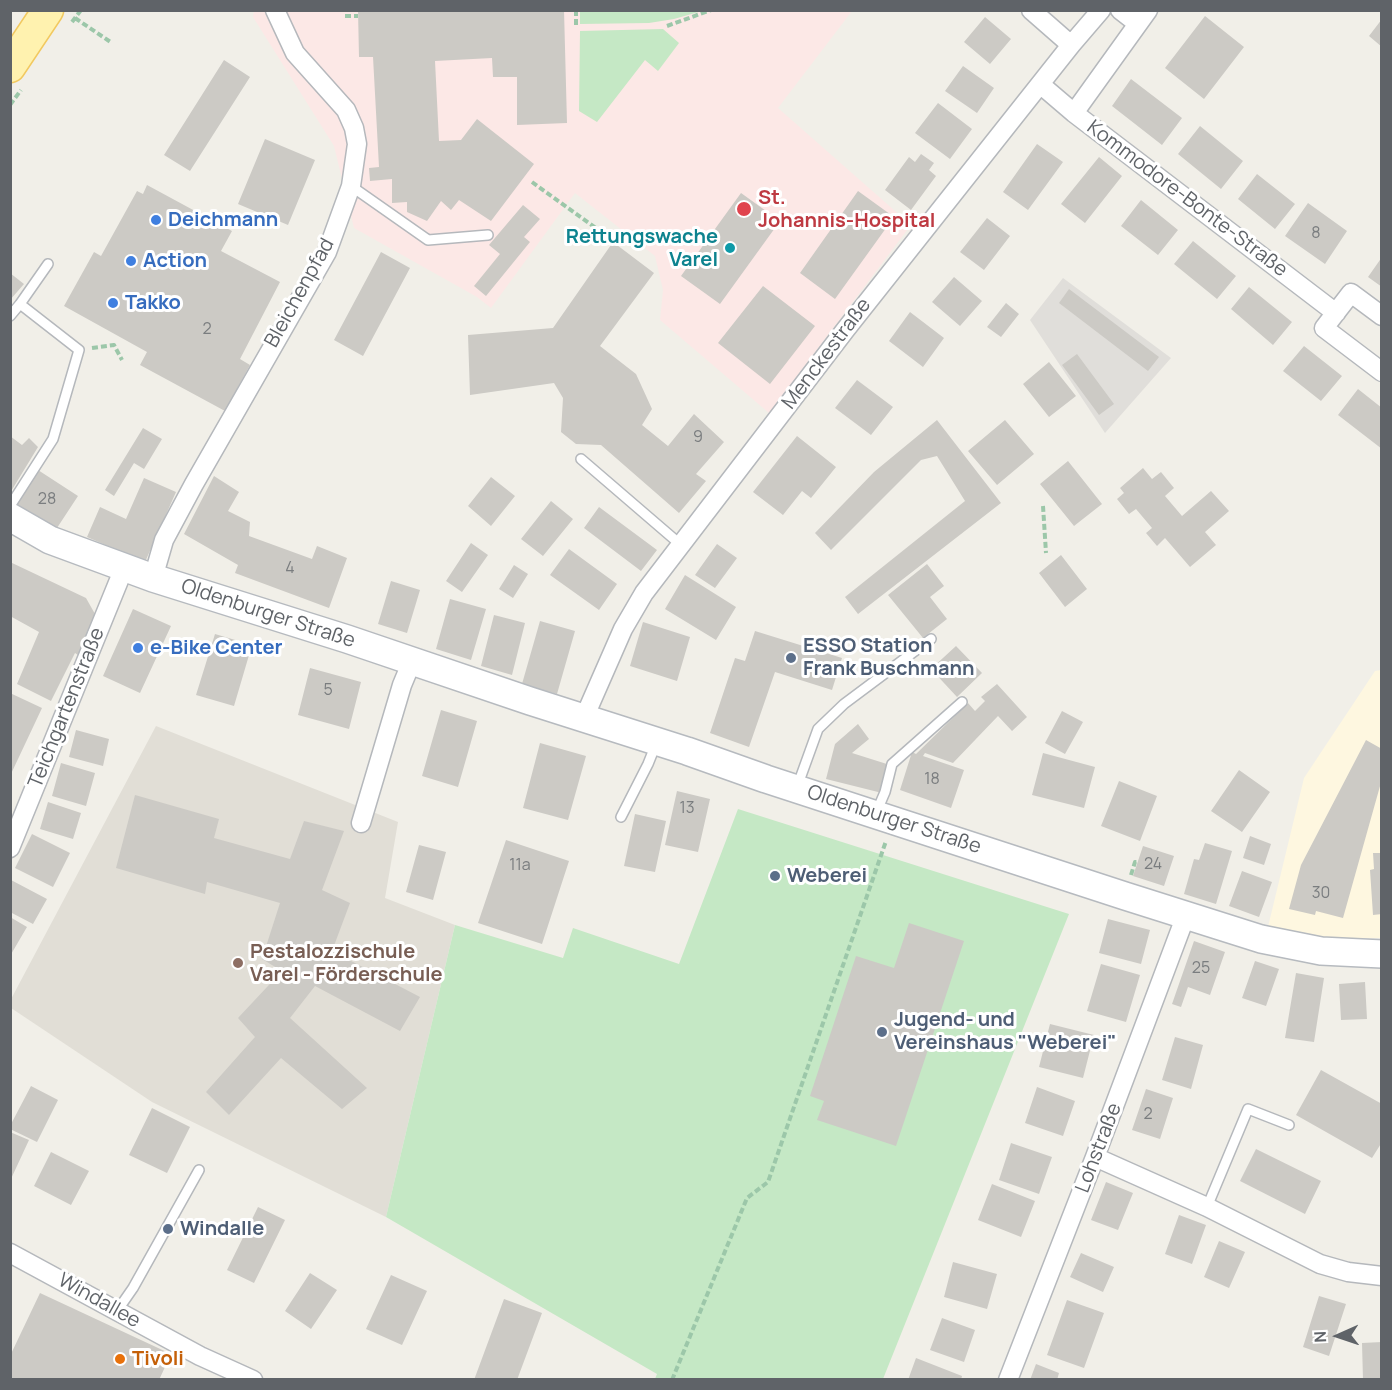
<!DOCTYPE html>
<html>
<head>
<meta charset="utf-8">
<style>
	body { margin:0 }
	#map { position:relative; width:1392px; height:1390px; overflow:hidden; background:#f1efe8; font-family:Manrope,sans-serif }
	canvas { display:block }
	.frame { position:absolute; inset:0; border:12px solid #5f6368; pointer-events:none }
	.north { position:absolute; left:1308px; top:1306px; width:60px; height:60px; -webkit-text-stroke:4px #fff; paint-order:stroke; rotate:267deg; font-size:16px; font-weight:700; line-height:24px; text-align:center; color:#5f6368 }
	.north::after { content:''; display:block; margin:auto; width:21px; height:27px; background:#5f6368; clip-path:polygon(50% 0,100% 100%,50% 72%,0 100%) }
</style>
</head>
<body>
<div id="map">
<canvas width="1392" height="1390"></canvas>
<div class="frame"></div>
<div class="north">N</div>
</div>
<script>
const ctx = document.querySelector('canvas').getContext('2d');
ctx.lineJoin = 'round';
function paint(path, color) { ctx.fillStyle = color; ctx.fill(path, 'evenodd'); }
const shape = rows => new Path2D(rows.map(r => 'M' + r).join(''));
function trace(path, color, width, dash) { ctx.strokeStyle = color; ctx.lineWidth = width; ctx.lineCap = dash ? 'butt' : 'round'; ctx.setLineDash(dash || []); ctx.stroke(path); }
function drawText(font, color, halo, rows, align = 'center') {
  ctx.font = font + ' Manrope,sans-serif'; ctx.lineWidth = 6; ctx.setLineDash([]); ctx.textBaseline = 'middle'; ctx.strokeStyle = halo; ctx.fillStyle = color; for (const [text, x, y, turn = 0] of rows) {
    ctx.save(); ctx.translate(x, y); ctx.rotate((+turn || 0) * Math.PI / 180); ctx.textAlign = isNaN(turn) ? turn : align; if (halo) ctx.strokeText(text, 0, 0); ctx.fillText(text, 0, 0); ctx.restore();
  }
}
paint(shape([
	[1381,670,1381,938,1336,938,1267,931,1304,778,1375,671]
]), '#fef7e0');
paint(shape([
	[1063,278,1171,358,1105,433,1030,320]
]), '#e0deda');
paint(shape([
	[156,726,398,822,385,898,455,925,386,1217,152,1102,11,1008,10,1001]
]), '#e1ded6');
paint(shape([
	[254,10,852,11,778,108,911,225,769,413,660,320,663,290,655,256,575,193,491,308,477,297,354,228,334,146,253,17]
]), '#fce8e6');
paint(shape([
	[580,11,580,10,702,11,674,19,649,23,580,24],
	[663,29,679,43,658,71,645,60,597,122,579,111,580,31],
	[738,809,1069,914,883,1379,655,1379,657,1374,386,1217,455,925,563,958,573,928,679,964]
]), '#c5e8c5');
paint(shape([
	[358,10,564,10,567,123,517,125,517,77,493,77,492,58,435,61,439,141,461,140,477,119,534,164,491,221,459,200,451,210,441,201,427,221,407,212,407,202,392,203,392,179,370,181,369,168,379,167,373,57,359,57],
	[1205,16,1244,47,1204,99,1165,68],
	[985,17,1011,39,990,64,964,42],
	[1382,19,1382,47,1369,36],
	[224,60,250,77,190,171,164,155],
	[963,66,994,88,977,113,945,91],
	[1131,79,1182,118,1162,145,1112,106],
	[938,103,972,129,950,159,915,133],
	[1200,126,1243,161,1221,189,1178,154],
	[265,139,315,160,288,225,238,204],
	[1037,144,1063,162,1028,210,1003,192],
	[921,154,934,163,929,170,936,176,911,210,885,190,909,157,915,162],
	[1099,157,1122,176,1085,223,1061,204],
	[1257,174,1295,204,1275,229,1238,199],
	[147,185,232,231,221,251,280,282,240,359,250,365,225,411,140,365,147,352,64,306,94,252,101,256,137,191,143,194],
	[858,191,894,217,835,299,800,273],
	[741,193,780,221,720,304,681,276],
	[1141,200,1178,230,1158,255,1121,226],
	[1308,203,1347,231,1325,264,1285,236],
	[523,205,540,219,524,237,530,242,486,296,474,286,500,254,489,245],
	[987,218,1010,236,984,270,960,252],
	[1193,241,1236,276,1217,299,1174,264],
	[613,242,654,273,600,346,636,374,652,409,642,425,668,446,694,414,724,442,696,474,706,481,679,513,601,445,576,444,561,432,563,398,554,383,470,395,468,335,553,328],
	[381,252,410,268,363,356,334,340],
	[1382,257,1382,287,1368,277],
	[10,273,24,284,10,300],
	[954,277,982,301,960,326,932,302],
	[763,286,815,326,770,384,718,343],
	[1249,287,1292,322,1273,345,1231,309],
	[1069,289,1159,357,1148,371,1059,303],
	[1006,303,1019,314,1001,337,987,327],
	[910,312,944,338,923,367,889,341],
	[1304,346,1342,376,1321,401,1283,371],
	[1077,354,1114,404,1099,415,1062,365],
	[1049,362,1076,396,1049,417,1023,384],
	[857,380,893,407,871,435,835,408],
	[1358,389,1382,408,1382,449,1338,415],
	[937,420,1001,503,858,614,845,597,965,501,937,456,921,460,831,550,815,533,874,472],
	[1005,420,1034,454,997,485,968,451],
	[143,428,162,439,144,469,134,463,114,496,105,490],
	[10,436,22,445,29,438,38,447,10,493],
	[797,436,836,467,811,498,802,491,783,515,753,492],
	[1068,461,1102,504,1074,526,1040,484],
	[1143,468,1152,479,1161,472,1174,488,1165,496,1182,516,1211,491,1229,511,1205,532,1216,545,1190,567,1165,538,1157,546,1146,533,1152,528,1136,509,1129,514,1117,499,1124,493,1120,488],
	[38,470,78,496,55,531,15,505],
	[214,476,239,492,228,511,250,522,249,536,312,559,317,546,347,558,329,608,235,573,238,565,184,534],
	[491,477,515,496,491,526,468,506],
	[144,478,176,492,145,562,87,537,100,507,126,519],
	[551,501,573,519,543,556,521,539],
	[599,507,657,550,641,571,584,528],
	[471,543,488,555,462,592,446,581],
	[717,544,737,558,715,588,695,575],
	[569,549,617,584,599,610,550,575],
	[1061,555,1087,589,1065,607,1039,573],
	[10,562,86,598,95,614,96,625,81,657,75,653,51,701,17,684,39,632,10,616],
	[927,564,944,586,930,597,947,619,923,638,888,595],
	[514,565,528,574,513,598,499,589],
	[685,575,736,607,716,640,665,609],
	[391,581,420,590,407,633,378,624],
	[450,599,486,609,471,660,436,649],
	[133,609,171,626,140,693,103,676],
	[494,615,525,623,512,675,481,666],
	[540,621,575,631,557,694,522,684],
	[643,622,690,637,677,681,630,666],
	[755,631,842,658,832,690,775,672,749,747,710,733,735,658,745,661],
	[215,634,252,645,234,706,196,695],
	[956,646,982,673,957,697,931,669],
	[310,668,361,682,349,729,298,715],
	[997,684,1027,717,1012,731,998,716,953,763,925,753,923,756,964,770,951,808,900,790,912,752,916,754,968,703,975,711,985,701,981,697],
	[10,693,42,708,10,776],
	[441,710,477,721,458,787,422,776],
	[1062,711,1083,722,1065,754,1045,743],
	[858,724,869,739,852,753,890,765,882,793,826,779,835,744],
	[76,730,109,739,103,766,69,757],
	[1366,740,1382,749,1382,779,1343,918,1316,911,1315,915,1289,909,1301,865],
	[540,743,586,756,568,820,523,808],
	[1043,753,1095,767,1084,808,1032,795],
	[61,763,95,773,86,806,52,796],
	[1239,770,1270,792,1242,832,1211,811],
	[1119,781,1157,796,1140,841,1101,826],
	[677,791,710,799,698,852,665,845],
	[135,795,219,819,214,838,290,859,304,821,344,831,322,890,350,903,332,951,420,997,400,1031,315,986,290,1018,367,1088,342,1109,281,1058,229,1115,206,1092,255,1037,238,1018,282,971,262,959,280,903,207,882,205,894,116,868],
	[48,802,81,813,73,839,40,829],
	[635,814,666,821,655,872,624,866],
	[32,834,70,853,53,887,15,868],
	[1250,836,1271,844,1264,865,1243,858],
	[506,840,569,861,542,944,478,923],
	[1205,843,1232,851,1216,904,1184,894,1194,859,1199,860],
	[419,845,446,852,433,900,406,892],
	[1143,846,1174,856,1164,886,1133,876],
	[1373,853,1382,853,1382,914,1373,915,1370,870,1374,869],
	[1242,871,1272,882,1259,917,1229,906],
	[11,880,47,899,33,924,10,912],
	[10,917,27,927,10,956],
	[1108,919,1150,930,1141,964,1099,953],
	[909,923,964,941,896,1146,817,1120,824,1101,810,1096,856,956,894,968],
	[1194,941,1225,952,1210,995,1188,987,1181,1007,1172,1004],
	[1255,961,1279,969,1266,1006,1242,998],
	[1101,964,1140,975,1126,1022,1087,1011],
	[1296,973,1324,978,1314,1042,1285,1038],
	[1365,982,1367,1019,1341,1020,1339,984],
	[1050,1024,1094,1035,1083,1078,1039,1067],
	[1175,1037,1203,1045,1191,1089,1162,1080],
	[1321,1070,1382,1104,1382,1142,1372,1158,1296,1115],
	[31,1086,58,1100,37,1142,10,1129,10,1126],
	[1037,1087,1075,1101,1063,1136,1025,1123],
	[1146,1089,1173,1098,1160,1139,1132,1130],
	[152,1108,190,1127,167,1173,129,1155],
	[10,1132,29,1140,10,1181],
	[1011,1143,1052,1157,1039,1194,999,1180],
	[1256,1149,1321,1181,1305,1214,1240,1181],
	[51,1152,89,1171,71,1205,34,1186],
	[1106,1182,1133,1193,1118,1230,1091,1220],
	[992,1184,1035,1201,1021,1237,978,1220],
	[258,1207,285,1220,254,1283,227,1270],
	[1179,1215,1206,1225,1192,1264,1165,1254],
	[1219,1241,1245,1252,1229,1288,1204,1277],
	[1081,1253,1114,1267,1103,1292,1070,1277],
	[953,1262,997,1274,987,1309,944,1297],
	[310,1273,337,1290,311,1329,285,1311],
	[391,1275,427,1291,402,1345,366,1329],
	[40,1293,171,1354,159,1380,10,1380,10,1356],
	[1319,1296,1346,1304,1329,1356,1303,1347],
	[504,1299,542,1313,517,1380,474,1380],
	[1067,1300,1104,1313,1084,1368,1047,1355],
	[942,1318,975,1330,964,1362,930,1350],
	[1382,1342,1382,1380,1363,1380,1362,1343],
	[916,1358,962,1376,961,1380,908,1380],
	[1036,1364,1059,1373,1057,1380,1030,1380]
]), '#cccac5');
const service = shape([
	[351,186,428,240,488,235],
	[20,304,48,264],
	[10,316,20,304,79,350,53,439,10,506],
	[581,459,681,545],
	[797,787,818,729,844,704,931,639],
	[876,813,885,792,892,764,962,702],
	[621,817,648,764,656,744],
	[1207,1207,1248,1109,1289,1125],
	[117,1311,133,1288,199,1170]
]);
const minor = shape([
	[1031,10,1071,45],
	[1120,10,1138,24],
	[1040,84,1074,113,1336,313],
	[1074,113,1148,10],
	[1382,316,1351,293,1324,328,1382,372],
	[153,578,164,540,194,484,327,252,351,186,357,144,354,128,346,110,295,53,275,10],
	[584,718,623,629,644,593,846,329,1071,45,1101,10],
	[361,823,402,685,412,661],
	[10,848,124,568],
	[1095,1157,1207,1207,1320,1264,1348,1272,1382,1276],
	[10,1253,200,1356,253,1380],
	[1008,1380,1095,1157,1186,915]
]);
const secondary = shape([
	[10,517,50,540,153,578,347,639,530,701,687,751,766,779,1125,896,1261,939,1321,951,1382,954]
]);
const primary = shape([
	[10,67,48,10]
]);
trace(service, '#b5b8bc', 12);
trace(minor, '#b5b8bc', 21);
trace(secondary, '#b6babf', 30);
trace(primary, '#f2c960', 33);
trace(shape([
	[576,10,576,27],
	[345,16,358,16],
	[75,18,112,43],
	[72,22,81,10],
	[667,26,711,10],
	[10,105,21,90],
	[532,182,600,231],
	[92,348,114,345,122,360],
	[1043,506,1046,553],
	[1131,875,1135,862,1137,862],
	[672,1380,747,1198,768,1182,886,841]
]), '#9cc7a9', 4, [6, 3]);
trace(service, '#fff', 9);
trace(minor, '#fff', 18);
trace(secondary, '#fff', 27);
trace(primary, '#fff2af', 30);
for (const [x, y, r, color] of [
	[744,209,8,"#e0444e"],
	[156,220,6,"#3f7fe0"],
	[730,248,6,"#0f9aa8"],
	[131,261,6,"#3f7fe0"],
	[113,303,6,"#3f7fe0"],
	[138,648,6,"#3f7fe0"],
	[791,658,6,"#5c6f8a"],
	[775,876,6,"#5c6f8a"],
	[238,963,6,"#8d6e63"],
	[882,1032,6,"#5c6f8a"],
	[168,1229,6,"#5c6f8a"],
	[120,1359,6,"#e8710a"]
]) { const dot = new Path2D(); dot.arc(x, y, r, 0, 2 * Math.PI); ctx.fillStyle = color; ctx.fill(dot); trace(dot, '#fff', 2); }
drawText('16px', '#7a7d7f', null, [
	["8",1316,234],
	["2",207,330],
	["9",698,438],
	["28",47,500],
	["4",290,569],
	["5",328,691],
	["18",932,780],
	["13",687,809],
	["24",1153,865],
	["11a",520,866],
	["30",1321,894],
	["25",1201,969],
	["2",1148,1115]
]);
drawText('bold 20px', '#be3a42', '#fff', [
	["St.",758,198],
	["Johannis-Hospital",758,221]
], 'left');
drawText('20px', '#5f6368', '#fff', [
	["Kommodore-Bonte-Straße",1187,199,37],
	["Bleichenpfad",300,293,-61],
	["Menckestraße",827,354,-53],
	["Oldenburger Straße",268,614,18],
	["Teichgartenstraße",67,708,-68],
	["Oldenburger Straße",894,820,18],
	["Lohstraße",1099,1148,-69],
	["Windallee",99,1301,29]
]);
drawText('bold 20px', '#366cbe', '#fff', [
	["Deichmann",168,220],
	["Action",143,261],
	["Takko",125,303],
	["e-Bike Center",150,648]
], 'left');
drawText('bold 20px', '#0d838f', '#fff', [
	["Rettungswache",718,237],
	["Varel",718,260]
], 'right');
drawText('bold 20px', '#4e5e75', '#fff', [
	["ESSO Station",803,646],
	["Frank Buschmann",803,669],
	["Weberei",787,876],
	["Jugend- und",894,1020],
	["Vereinshaus \"Weberei\"",894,1043],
	["Windalle",180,1229]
], 'left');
drawText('bold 20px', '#785e54', '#fff', [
	["Pestalozzischule",250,952],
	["Varel - Förderschule",250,975]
], 'left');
drawText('bold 20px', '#c56008', '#fff', [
	["Tivoli",132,1359]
], 'left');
</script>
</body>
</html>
